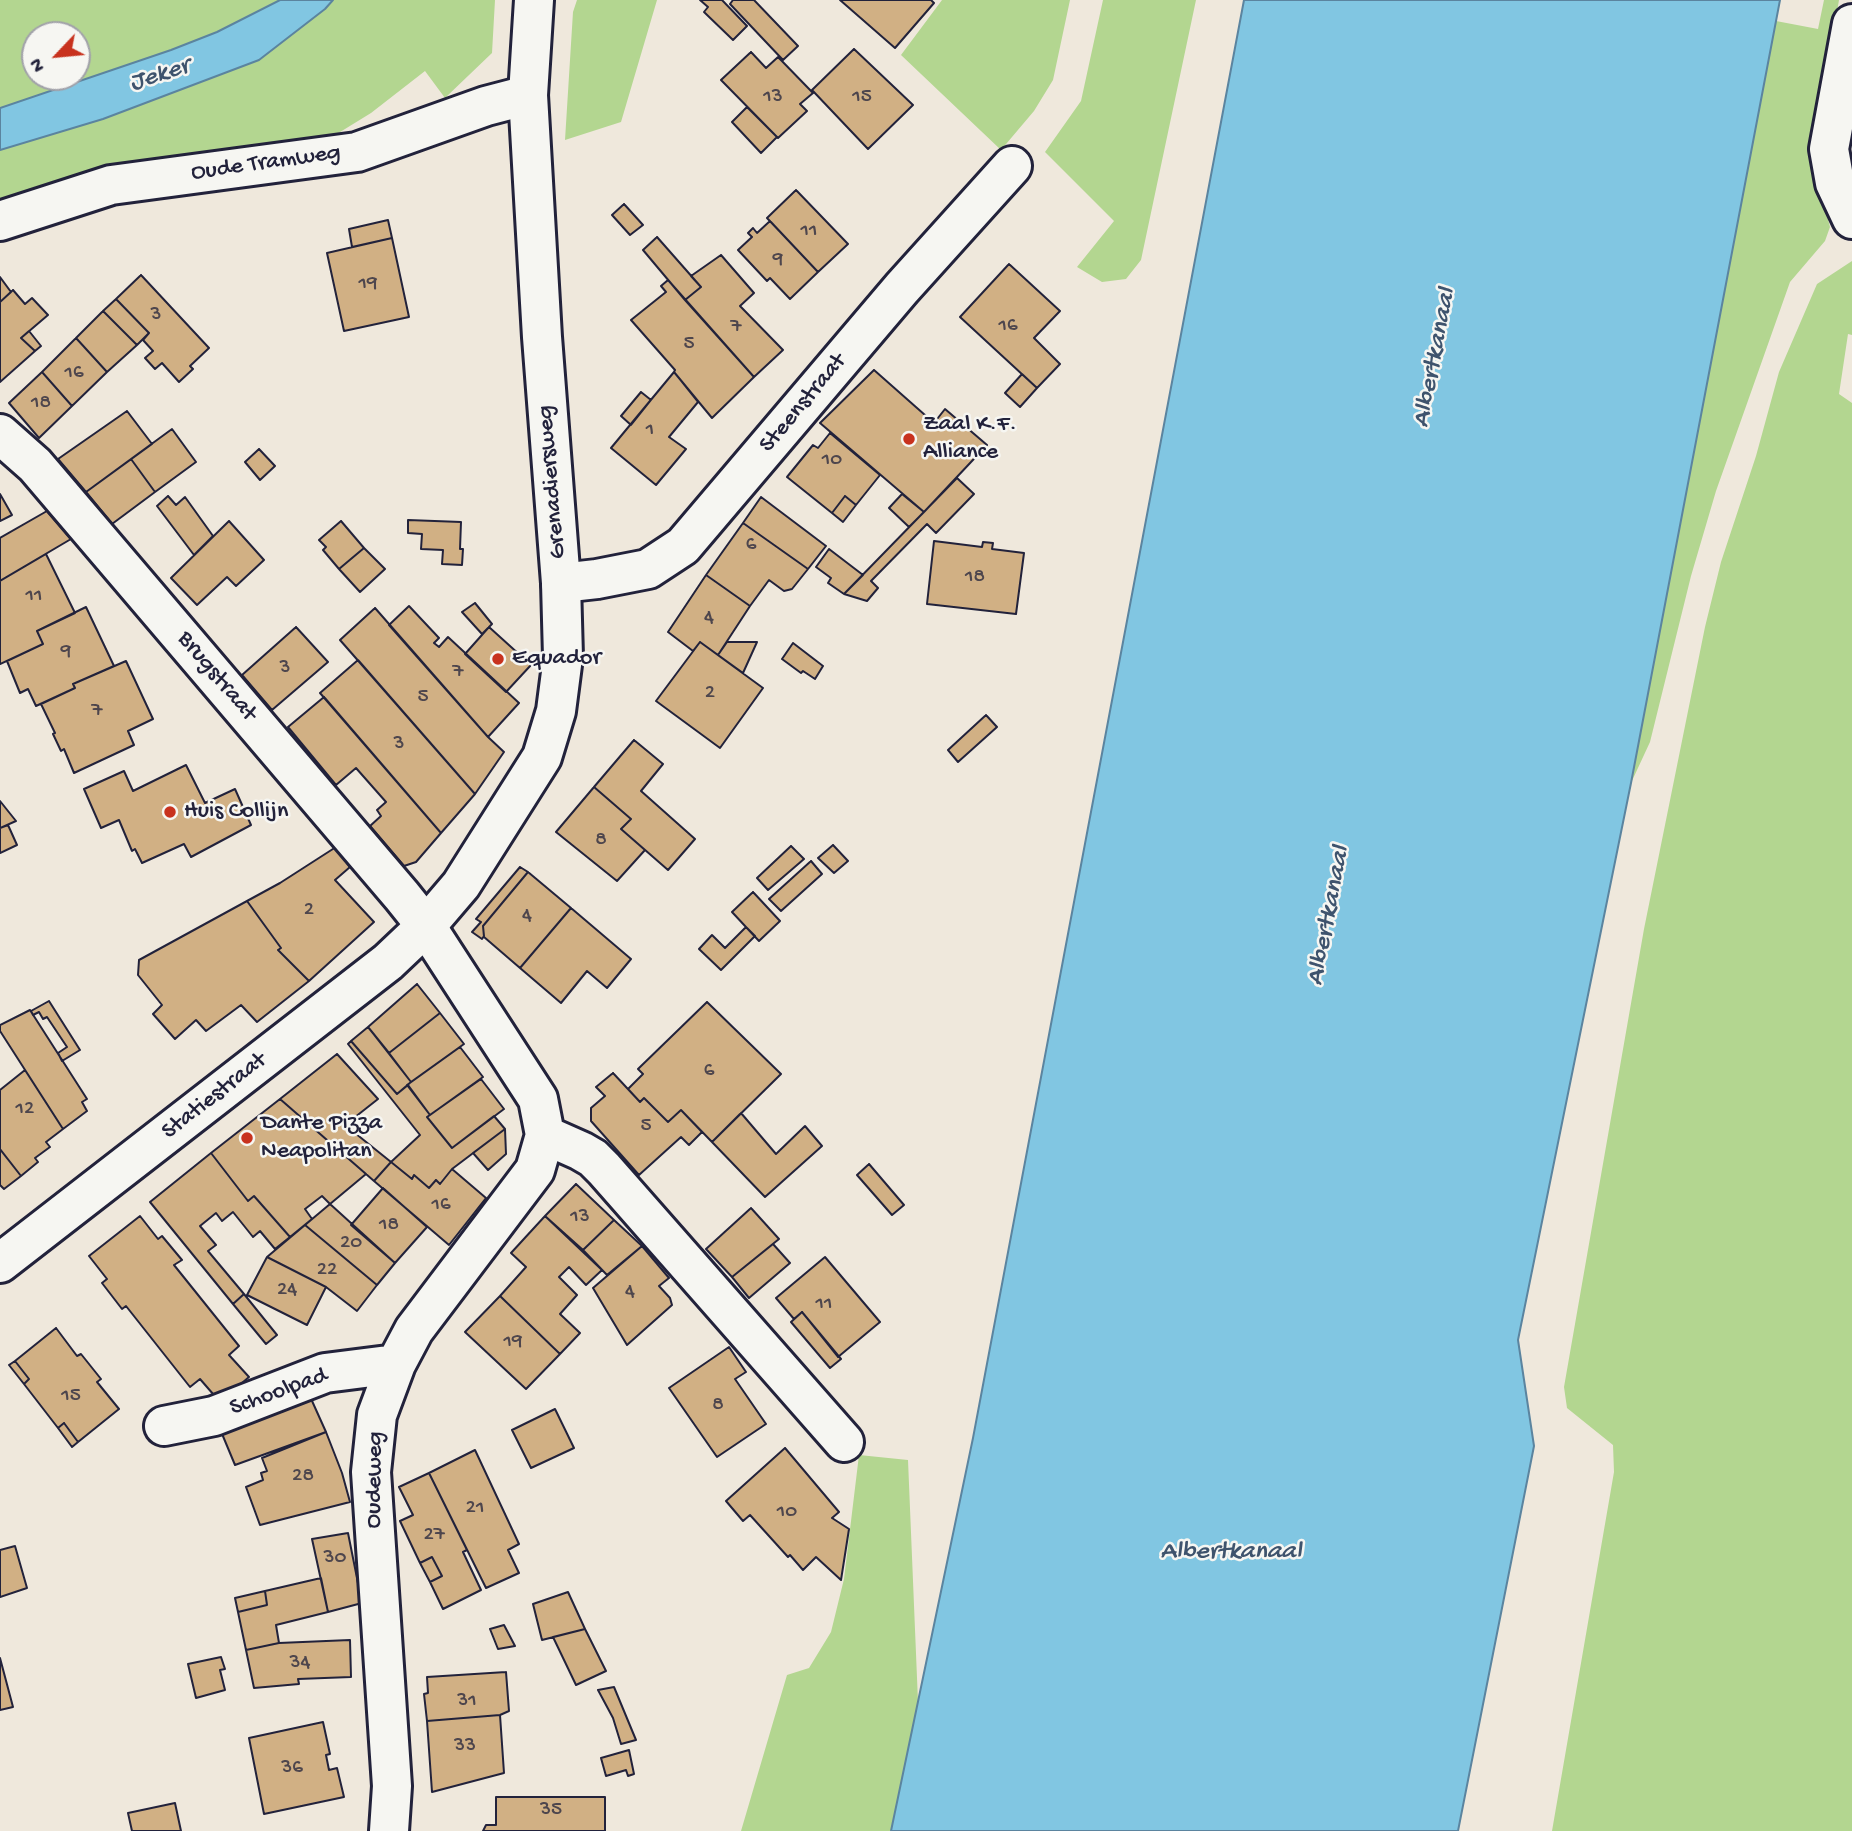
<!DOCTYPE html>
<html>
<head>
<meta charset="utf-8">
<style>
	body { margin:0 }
	#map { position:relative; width:1852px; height:1831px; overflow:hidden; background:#efe8dc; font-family:"Gochi Hand",sans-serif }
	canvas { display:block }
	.north { position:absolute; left:21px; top:21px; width:70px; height:70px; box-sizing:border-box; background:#f6f6f2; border:2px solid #a1a1a9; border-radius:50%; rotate:244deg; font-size:19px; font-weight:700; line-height:28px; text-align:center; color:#22223b }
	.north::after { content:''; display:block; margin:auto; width:24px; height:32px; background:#c8321e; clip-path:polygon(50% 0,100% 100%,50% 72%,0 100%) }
</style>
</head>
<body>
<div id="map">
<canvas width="1852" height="1831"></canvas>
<div class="north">N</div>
</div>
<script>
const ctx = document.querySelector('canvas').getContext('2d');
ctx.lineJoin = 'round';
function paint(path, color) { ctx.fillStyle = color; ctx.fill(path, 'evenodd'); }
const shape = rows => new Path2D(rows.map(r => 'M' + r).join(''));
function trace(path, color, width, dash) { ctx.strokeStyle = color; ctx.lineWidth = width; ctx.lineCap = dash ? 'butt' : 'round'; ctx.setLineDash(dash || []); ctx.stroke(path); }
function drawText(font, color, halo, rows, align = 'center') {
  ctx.font = font + ' "Gochi Hand",sans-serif'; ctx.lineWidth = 5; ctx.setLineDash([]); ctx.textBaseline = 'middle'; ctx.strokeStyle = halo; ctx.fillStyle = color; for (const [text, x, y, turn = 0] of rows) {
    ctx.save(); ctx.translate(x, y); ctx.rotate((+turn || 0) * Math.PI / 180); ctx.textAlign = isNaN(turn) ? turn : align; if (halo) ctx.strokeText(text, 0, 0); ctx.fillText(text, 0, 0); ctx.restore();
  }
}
paint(shape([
	[0,0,280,0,217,32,171,50,0,108],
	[35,35,77,35,77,77,35,77],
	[333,0,495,0,492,53,445,98,425,71,371,113,319,145,0,206,0,150,103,119,259,60,325,9],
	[577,0,657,0,621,122,565,140,573,12],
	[942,0,1070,0,1053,80,1034,111,1001,150,901,55],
	[1103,0,1196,0,1141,260,1126,279,1102,282,1077,267,1114,221,1045,152,1081,101],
	[1824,0,1839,0,1812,158,1830,227,1825,241,1790,282,1716,491,1691,576,1650,742,1631,783,1776,21,1818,29],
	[1852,261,1852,335,1848,334,1839,394,1852,403,1852,1831,1552,1831,1614,1472,1613,1445,1567,1408,1564,1387,1644,929,1705,627,1721,562,1756,456,1779,372,1817,284],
	[859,1455,908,1460,918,1702,891,1831,741,1831,787,1675,809,1668,831,1632,844,1579]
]), '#b3d690');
const water = shape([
	[280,0,333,0,325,9,259,60,103,119,0,150,0,108,171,50,217,32,280,0],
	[1244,0,1780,0,1631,783,1518,1340,1534,1446,1458,1831,891,1831,973,1438,1244,0]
]);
paint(water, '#81c6e2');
trace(water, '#5b849f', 2);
const building = shape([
	[700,0,722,0,747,26,733,40,704,12,708,7,700,0],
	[733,0,754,0,798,46,783,60,730,4,733,0],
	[840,0,931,0,934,3,895,48,840,0],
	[854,49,913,105,868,149,812,90,854,49],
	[751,52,766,68,778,57,813,93,800,104,807,111,778,138,721,80,751,52],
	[747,107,777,137,761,153,732,122,747,107],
	[796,190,848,244,818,272,767,218,796,190],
	[624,204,643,225,630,235,612,215,624,204],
	[388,220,392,238,352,247,349,229,388,220],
	[770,221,818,272,790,299,770,278,767,281,738,250,752,237,748,233,753,228,757,233,770,221],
	[657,237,701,287,685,300,643,250,657,237],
	[392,238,409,317,344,331,327,253,392,238],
	[721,255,754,293,740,306,783,350,754,377,685,300,701,287,691,276,721,255],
	[1009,264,1060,311,1034,338,1060,364,1037,388,960,317,1009,264],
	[141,275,209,348,190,366,193,369,179,382,162,363,155,369,145,358,153,351,143,340,149,333,116,299,141,275],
	[0,277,11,292,0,302,0,277],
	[668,280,754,377,712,418,674,372,675,370,631,320,666,292,661,286,668,280],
	[13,290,25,304,32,298,48,315,21,338,35,351,0,382,0,302,13,290],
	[116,299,149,333,137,345,103,311,116,299],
	[103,311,137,345,107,372,76,338,103,311],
	[29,331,41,346,35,351,21,338,29,331],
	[76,338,107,372,72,406,42,372,76,338],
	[874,370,934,423,945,409,987,445,924,512,820,423,874,370],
	[42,372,72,406,39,438,9,403,42,372],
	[674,372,698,402,669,437,686,449,656,485,611,448,674,372],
	[1022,374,1037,388,1020,407,1005,393,1022,374],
	[641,392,651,400,631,425,621,416,641,392],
	[127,411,152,444,86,492,58,459,127,411],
	[172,429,196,462,155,492,131,459,172,429],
	[830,433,880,475,856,505,845,496,832,513,787,477,813,445,818,448,830,433],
	[259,449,275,466,260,480,245,462,259,449],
	[131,459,155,492,112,524,86,492,131,459],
	[957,478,974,494,936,533,927,524,871,581,878,588,867,601,844,594,957,478],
	[0,494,12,515,0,521,0,494],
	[902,494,924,512,909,527,889,508,902,494],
	[168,496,176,505,185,497,213,536,194,555,157,506,168,496],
	[845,496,856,505,843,522,832,513,845,496],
	[761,497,826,546,808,569,743,523,761,497],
	[47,511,71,539,0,581,0,538,47,511],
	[408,520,461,522,460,549,463,549,462,565,442,564,443,550,421,549,422,534,408,533,408,520],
	[229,521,264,560,236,586,227,577,197,605,171,578,229,521],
	[341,521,364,548,339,569,323,550,326,547,319,540,341,521],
	[743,523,808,569,792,589,784,591,769,580,750,606,706,575,743,523],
	[934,541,982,547,983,542,993,543,992,549,1024,553,1016,614,927,604,934,541],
	[364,548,385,569,360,592,339,569,364,548],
	[829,549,863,575,844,594,828,583,831,578,816,567,829,549],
	[46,554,75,613,37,631,43,644,0,664,0,581,46,554],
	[706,575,750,606,718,655,700,642,693,651,668,632,706,575],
	[475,603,492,624,482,634,462,612,475,603],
	[409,606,439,638,434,643,439,647,448,637,519,703,488,737,389,625,409,606],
	[86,607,114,666,73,684,75,688,36,706,28,689,20,693,7,661,43,644,37,631,86,607],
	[375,608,488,737,504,752,475,794,340,640,375,608],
	[296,627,328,662,272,710,242,675,296,627],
	[489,627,531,665,506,692,465,654,489,627],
	[700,642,763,688,720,748,656,701,700,642],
	[727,642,757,642,743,673,718,655,727,642],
	[793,643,823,666,815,679,803,671,801,673,782,659,793,643],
	[358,660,475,794,441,833,320,693,358,660],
	[126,661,153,719,128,731,134,745,74,773,64,749,61,751,53,734,55,733,41,704,75,688,73,684,126,661],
	[324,697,441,833,416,862,404,866,370,826,381,816,377,810,386,802,356,768,336,785,288,727,324,697],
	[986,715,997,727,958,762,948,750,986,715],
	[634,740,663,764,641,791,695,839,668,870,621,829,631,819,594,787,634,740],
	[186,765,205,803,235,789,251,825,191,857,184,844,142,863,135,849,132,851,119,820,101,828,84,789,124,771,133,791,186,765],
	[594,787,631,819,621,829,645,850,617,881,556,832,594,787],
	[0,801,16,821,0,828,0,801],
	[8,825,17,845,0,853,0,828,8,825],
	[833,845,848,861,834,873,818,858,833,845],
	[791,846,804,859,768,890,757,878,791,846],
	[336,847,346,857,344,859,350,867,335,880,374,922,309,981,278,950,281,948,247,901,280,883,336,847],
	[811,861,822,874,781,911,769,899,811,861],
	[520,867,528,872,483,926,484,936,482,939,472,932,481,922,476,919,520,867],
	[528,872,571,908,520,968,484,937,483,926,528,872],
	[753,892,780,921,759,941,732,912,753,892],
	[247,901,281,948,278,950,309,981,257,1022,241,1005,206,1031,196,1020,175,1039,153,1014,162,1005,138,975,139,960,247,901],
	[571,908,631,959,607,988,587,971,561,1003,520,968,571,908],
	[746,927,755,936,721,970,699,949,712,935,725,948,746,927],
	[417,984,440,1013,389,1053,368,1027,417,984],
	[49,1001,80,1050,62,1061,58,1053,67,1047,47,1017,43,1019,39,1012,33,1015,31,1011,49,1001],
	[707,1002,781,1074,712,1142,681,1110,668,1122,644,1098,640,1102,628,1089,643,1074,638,1069,707,1002],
	[30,1010,87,1099,82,1102,87,1111,63,1129,0,1031,0,1025,30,1010],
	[440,1013,464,1044,411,1082,389,1053,440,1013],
	[368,1027,411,1082,397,1094,351,1041,368,1027],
	[351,1041,397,1094,408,1085,430,1115,427,1117,452,1148,494,1116,505,1129,452,1169,440,1184,436,1180,429,1188,414,1175,412,1179,391,1162,420,1135,348,1044,351,1041],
	[460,1047,483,1077,430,1115,407,1085,460,1047],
	[337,1054,378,1099,345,1125,391,1162,374,1181,280,1099,337,1054],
	[25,1070,63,1129,46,1142,50,1147,35,1158,38,1162,21,1176,0,1149,0,1090,25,1070],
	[613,1073,640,1102,644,1098,668,1122,681,1110,702,1132,689,1145,681,1137,639,1175,591,1121,591,1108,605,1096,596,1087,613,1073],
	[481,1079,504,1109,452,1148,427,1117,481,1079],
	[280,1099,366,1174,330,1204,322,1196,305,1209,312,1219,290,1237,254,1196,248,1201,211,1153,280,1099],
	[741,1113,776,1154,805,1126,822,1146,765,1197,712,1142,741,1113],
	[505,1129,506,1154,488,1170,473,1153,505,1129],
	[0,1149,21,1176,4,1189,0,1185,0,1149],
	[211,1153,248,1201,254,1196,290,1237,275,1249,260,1231,253,1237,233,1212,222,1221,216,1213,200,1226,216,1245,208,1251,244,1294,233,1304,150,1202,211,1153],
	[391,1162,412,1179,414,1175,429,1188,436,1180,440,1184,452,1169,486,1198,449,1245,374,1181,391,1162],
	[869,1164,904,1205,892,1215,857,1175,869,1164],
	[576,1184,614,1220,583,1250,545,1216,576,1184],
	[383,1188,427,1227,395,1263,351,1225,383,1188],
	[330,1204,395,1263,377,1285,305,1225,330,1204],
	[751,1208,779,1239,732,1277,706,1249,751,1208],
	[140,1216,158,1239,162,1236,182,1260,174,1265,239,1346,229,1355,249,1377,220,1402,200,1379,190,1387,126,1306,122,1309,102,1283,107,1279,89,1256,140,1216],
	[545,1216,602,1270,586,1285,569,1267,559,1277,577,1295,560,1314,580,1333,560,1354,500,1296,526,1267,511,1253,545,1216],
	[614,1220,642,1246,607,1275,583,1250,614,1220],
	[305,1225,377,1285,357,1311,326,1287,267,1257,305,1225],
	[773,1244,790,1263,749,1298,732,1277,773,1244],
	[642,1246,669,1278,659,1286,670,1298,672,1305,627,1345,593,1288,642,1246],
	[267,1257,326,1287,307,1325,247,1295,267,1257],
	[825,1257,880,1322,838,1357,802,1312,794,1319,776,1298,825,1257],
	[244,1294,277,1335,266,1344,233,1304,244,1294],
	[500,1296,560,1354,526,1389,465,1332,500,1296],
	[802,1312,841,1359,830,1368,791,1322,802,1312],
	[56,1328,77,1356,81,1354,101,1379,97,1382,119,1409,78,1442,64,1423,58,1428,24,1384,29,1379,15,1361,56,1328],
	[729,1347,746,1372,735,1379,766,1424,717,1457,669,1388,729,1347],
	[15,1361,29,1379,24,1384,9,1365,15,1361],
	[308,1392,326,1432,235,1465,220,1429,308,1392],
	[555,1409,574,1448,531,1468,512,1430,555,1409],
	[64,1423,78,1442,72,1447,58,1428,64,1423],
	[326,1432,342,1473,350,1502,260,1525,246,1487,263,1480,261,1473,267,1471,262,1458,326,1432],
	[785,1448,839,1512,832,1518,849,1529,841,1580,816,1557,803,1570,790,1555,788,1557,750,1515,743,1521,726,1501,785,1448],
	[475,1450,519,1544,508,1550,519,1573,486,1588,429,1473,475,1450],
	[429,1473,467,1550,463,1552,481,1590,443,1609,430,1582,442,1576,432,1557,420,1563,400,1521,413,1515,399,1487,429,1473],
	[348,1533,362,1603,328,1612,312,1539,348,1533],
	[15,1546,27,1588,0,1597,0,1550,15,1546],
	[432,1557,442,1576,430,1582,420,1563,432,1557],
	[321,1578,328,1612,276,1625,279,1643,246,1650,238,1612,267,1605,265,1591,321,1578],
	[265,1591,267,1605,238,1612,235,1598,265,1591],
	[568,1592,585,1629,542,1640,533,1604,568,1592],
	[504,1625,515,1646,498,1649,490,1629,504,1625],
	[585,1629,606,1671,576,1685,553,1637,585,1629],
	[350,1640,351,1677,298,1679,299,1684,254,1688,246,1650,279,1643,350,1640],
	[221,1657,225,1669,220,1670,225,1690,196,1698,188,1664,221,1657],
	[0,1658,13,1707,0,1710,0,1658],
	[506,1672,509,1711,500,1715,427,1721,424,1694,428,1693,427,1677,506,1672],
	[614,1687,636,1740,621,1744,613,1718,598,1690,614,1687],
	[500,1715,504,1773,432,1792,427,1721,500,1715],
	[323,1722,330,1754,326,1755,329,1770,337,1768,344,1797,264,1814,249,1738,323,1722],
	[629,1750,634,1774,628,1776,626,1770,606,1776,601,1758,629,1750],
	[496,1797,605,1797,605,1831,483,1831,486,1825,496,1825,496,1797],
	[175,1803,181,1831,132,1831,128,1813,175,1803]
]);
paint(building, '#d1b084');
trace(building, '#22223b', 2);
const street = shape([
	[1852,24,1829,149,1835,183,1852,219],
	[0,221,111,185,357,152,486,106,528,95],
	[0,434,35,465,402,896,426,926,538,1099,545,1135,535,1170,414,1330,396,1364,377,1415,371,1472,392,1786,389,1831],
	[561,583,597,579,648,569,683,546,902,288,1012,166],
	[545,1135,581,1151,593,1158,604,1169,844,1442],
	[164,1426,214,1416,325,1373,396,1364]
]);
const secondary = shape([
	[0,1263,388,962,426,926,461,885,542,757,556,711,563,657,561,583,542,337,528,95,534,0]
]);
trace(street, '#22223b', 44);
trace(secondary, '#22223b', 44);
trace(street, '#f6f6f2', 38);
trace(secondary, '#f6f6f2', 38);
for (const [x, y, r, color] of [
	[909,439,7,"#c8321e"],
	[498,659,7,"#c8321e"],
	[170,812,7,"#c8321e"],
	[247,1138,7,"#c8321e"]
]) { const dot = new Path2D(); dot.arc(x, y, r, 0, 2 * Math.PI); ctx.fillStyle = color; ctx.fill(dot); trace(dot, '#f6f6f2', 2.5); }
drawText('21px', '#4e464d', null, [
	["13",773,98],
	["15",862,98],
	["11",809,232],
	["9",778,261],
	["19",368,285],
	["3",156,316],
	["16",1008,327],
	["7",736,328],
	["5",689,345],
	["16",74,374],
	["18",41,404],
	["1",650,431],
	["10",832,461],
	["6",751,546],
	["18",975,578],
	["11",34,597],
	["4",709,619],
	["9",66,653],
	["3",285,669],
	["7",458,673],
	["2",710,694],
	["5",423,698],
	["7",97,712],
	["3",399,745],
	["8",601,841],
	["2",309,911],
	["4",527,917],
	["6",709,1072],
	["12",25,1110],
	["5",646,1127],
	["16",441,1206],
	["13",580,1218],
	["18",389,1226],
	["20",351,1244],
	["22",327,1271],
	["24",287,1291],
	["4",630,1293],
	["11",824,1305],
	["19",513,1343],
	["15",71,1397],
	["8",718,1406],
	["28",303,1477],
	["21",475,1509],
	["10",787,1513],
	["27",434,1536],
	["30",335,1559],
	["34",300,1664],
	["31",467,1702],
	["33",465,1747],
	["36",292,1769],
	["35",551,1811]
]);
drawText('24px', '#22223b', '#f6f6f2', [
	["Oude Tramweg",266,164,-8],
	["Steenstraat",804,404,-50],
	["Grenadiersweg",553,482,-95],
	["Brugstraat",216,677,50],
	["Statiestraat",215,1097,-38],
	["Schoolpad",279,1393,-20],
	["Oudeweg",376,1480,-89]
]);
drawText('24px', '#22223b', '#f6f6f2', [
	["Zaal K.F.",923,425],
	["Alliance",923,453],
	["Equador",512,659],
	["Huis Collijn",184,812],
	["Dante Pizza",261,1124],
	["Neapolitan",261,1152]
], 'left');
drawText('italic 26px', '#3e536d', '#f6f6f2', [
	["Jeker",160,76,-18],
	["Albertkanaal",1436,358,-79],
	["Albertkanaal",1330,916,-79],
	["Albertkanaal",1231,1553]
]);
</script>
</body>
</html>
